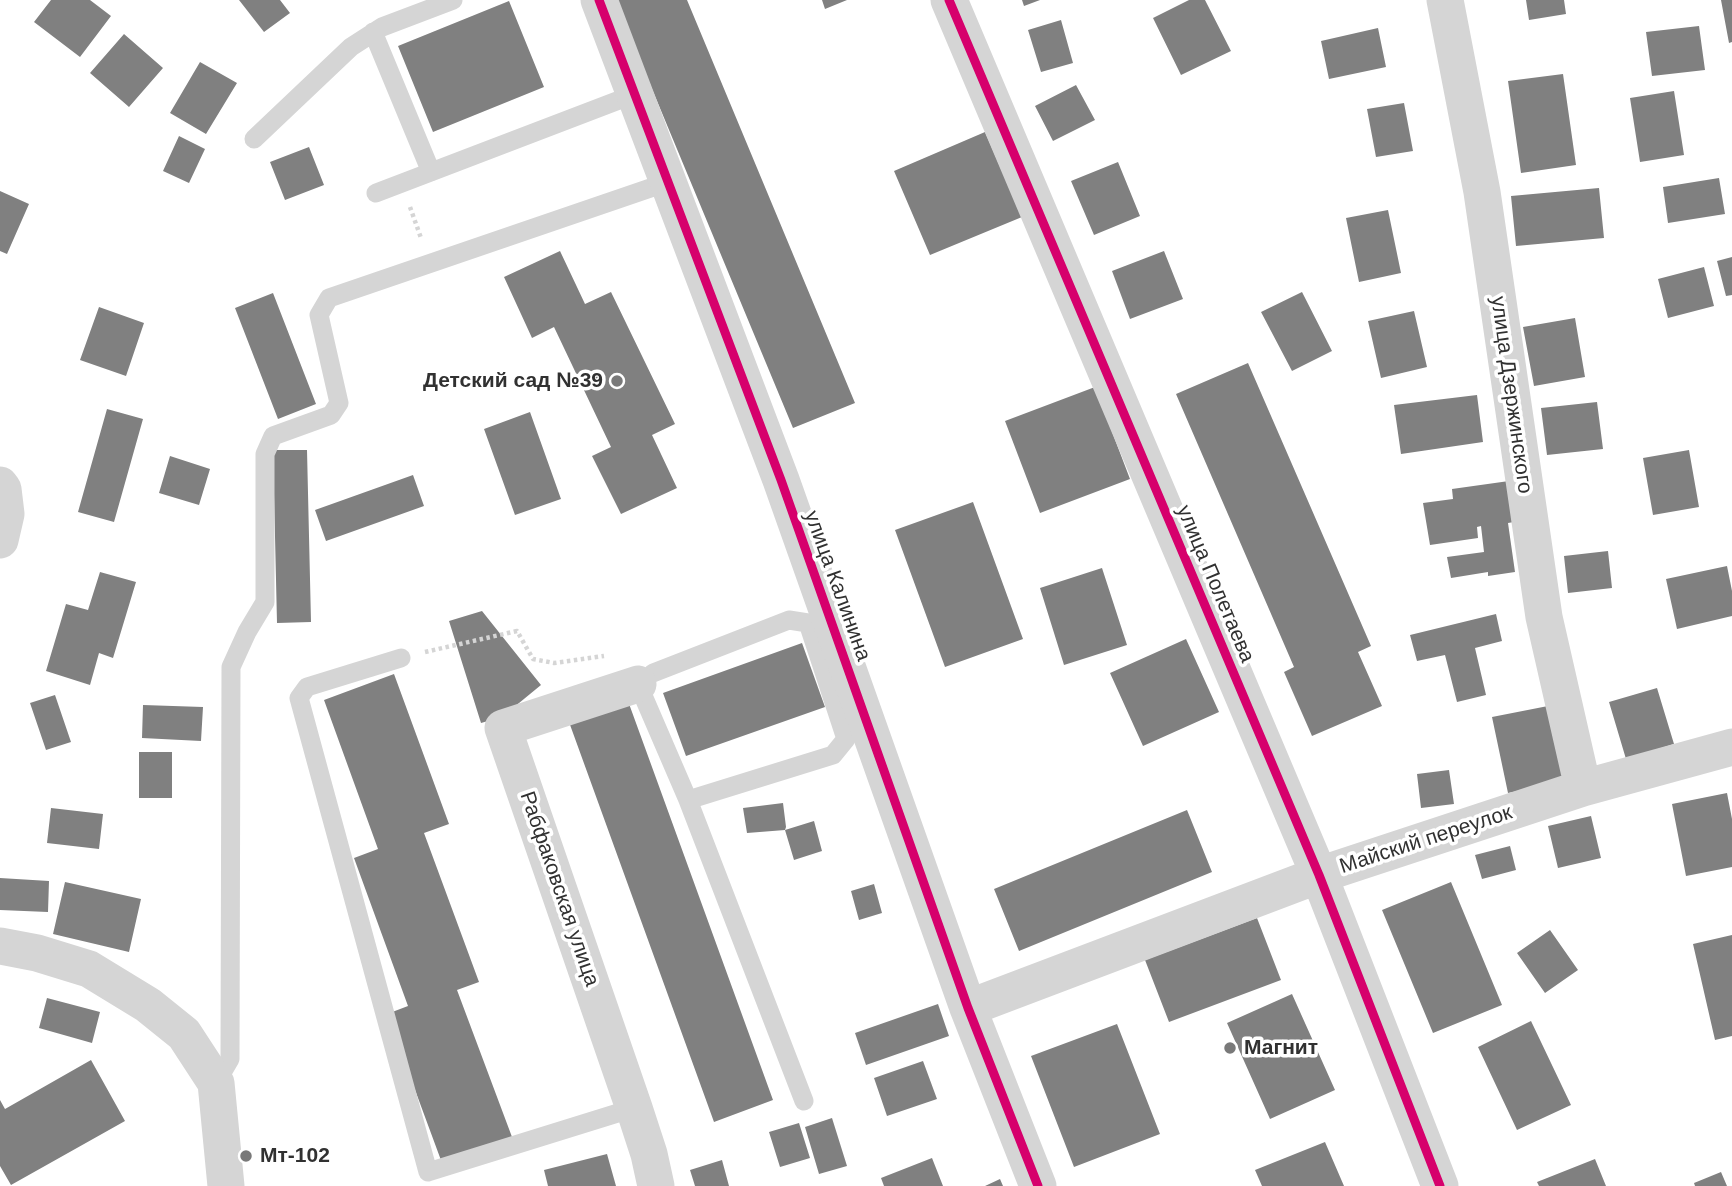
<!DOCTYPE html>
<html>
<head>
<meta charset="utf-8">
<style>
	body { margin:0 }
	canvas { display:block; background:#fff }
</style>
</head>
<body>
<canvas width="1732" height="1186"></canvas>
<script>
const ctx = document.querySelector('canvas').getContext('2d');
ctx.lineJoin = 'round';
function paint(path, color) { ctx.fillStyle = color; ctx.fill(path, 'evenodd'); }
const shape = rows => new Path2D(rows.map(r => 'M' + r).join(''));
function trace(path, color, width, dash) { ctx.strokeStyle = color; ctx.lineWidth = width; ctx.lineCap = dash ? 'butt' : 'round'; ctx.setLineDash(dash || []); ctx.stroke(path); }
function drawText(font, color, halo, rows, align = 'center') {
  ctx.font = font + ' Arial,sans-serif'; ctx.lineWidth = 7; ctx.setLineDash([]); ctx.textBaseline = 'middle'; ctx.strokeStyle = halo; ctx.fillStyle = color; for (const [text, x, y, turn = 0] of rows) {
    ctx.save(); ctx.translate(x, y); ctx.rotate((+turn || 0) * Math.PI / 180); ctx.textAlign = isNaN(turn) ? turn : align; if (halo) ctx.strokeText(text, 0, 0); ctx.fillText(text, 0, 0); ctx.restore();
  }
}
paint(shape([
	[51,0,90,0,111,16,80,57,34,22],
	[239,0,280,0,290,13,264,32],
	[615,0,687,0,855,403,793,428],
	[822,0,847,0,825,9],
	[1022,0,1040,0,1024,6],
	[1189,0,1205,0,1231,51,1181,75,1153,18],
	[1526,0,1564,0,1566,14,1529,20],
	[1721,0,1732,0,1732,42,1729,43],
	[509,1,544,87,433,132,398,46],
	[1061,20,1073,63,1041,72,1028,30],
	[1699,26,1705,70,1652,76,1646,32],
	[1378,28,1386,67,1329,79,1321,41],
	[124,34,163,68,129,107,90,73],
	[200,62,237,83,206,134,170,113],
	[1563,74,1576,165,1521,173,1508,81],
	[1076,85,1095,120,1053,141,1035,106],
	[1674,91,1684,155,1640,162,1630,98],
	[1404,103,1413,151,1376,157,1367,109],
	[985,132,1022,217,930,255,894,171],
	[179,136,205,149,189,183,163,171],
	[309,147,324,185,285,200,270,162],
	[1118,162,1140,216,1094,235,1071,181],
	[1719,178,1725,214,1668,223,1663,187],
	[1599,188,1604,238,1516,246,1511,196],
	[0,191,29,204,7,254,0,251],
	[1388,210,1401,273,1359,282,1346,218],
	[560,251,585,304,611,292,675,424,652,435,677,488,621,514,592,456,611,447,554,327,532,338,504,277],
	[1164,251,1183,299,1130,319,1112,271],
	[1732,257,1732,295,1726,296,1717,261],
	[1704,267,1714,306,1668,318,1658,279],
	[1302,292,1332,351,1292,371,1261,312],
	[273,293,316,404,278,419,235,308],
	[99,307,144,323,126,376,80,360],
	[1414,311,1427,367,1381,378,1368,321],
	[1575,318,1585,377,1534,386,1523,327],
	[1248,363,1371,646,1358,652,1382,706,1312,736,1284,672,1294,667,1176,394],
	[1095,387,1130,479,1040,513,1005,421],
	[1477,395,1483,442,1401,454,1394,405],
	[1597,402,1603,449,1547,455,1541,408],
	[107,409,143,419,114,522,78,512],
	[530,412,561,499,515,515,484,429],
	[273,450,307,450,311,622,277,623],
	[1689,450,1699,507,1653,515,1643,458],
	[170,456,210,469,199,505,159,493],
	[413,475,424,506,326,541,315,510],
	[1509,481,1514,522,1508,523,1515,572,1488,576,1488,572,1451,578,1447,557,1484,552,1481,526,1477,527,1478,538,1430,545,1423,503,1453,499,1452,489],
	[973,502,1023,639,945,667,895,530],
	[1608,551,1612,588,1568,593,1564,556],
	[1727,566,1732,591,1732,616,1677,629,1666,579],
	[1102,568,1127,645,1064,665,1040,588],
	[100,572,136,582,113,658,99,653,90,685,46,671,66,604,88,610],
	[482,611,541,685,502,717,481,723,449,621],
	[1496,614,1502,641,1475,648,1486,695,1457,702,1445,655,1417,661,1410,635],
	[1186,639,1219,712,1143,746,1110,673],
	[802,643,825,707,686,756,663,693],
	[394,674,449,824,424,833,479,982,457,990,512,1137,442,1163,387,1014,408,1006,354,858,378,849,324,700],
	[1657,688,1674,744,1626,759,1609,702],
	[55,695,71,742,46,750,30,703],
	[628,701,773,1100,714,1122,569,722],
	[143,705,203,707,201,741,142,738],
	[1548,706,1564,782,1508,793,1492,717],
	[139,752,172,752,172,798,139,798],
	[1449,770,1454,804,1421,808,1417,774],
	[1727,793,1732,819,1732,867,1686,876,1672,804],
	[783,803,786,827,785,830,814,821,822,851,794,860,785,830,747,833,743,808],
	[51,808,103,814,99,849,47,843],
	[1187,810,1212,872,1019,951,994,889],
	[1591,816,1601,858,1558,868,1548,826],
	[1510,846,1516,870,1482,879,1475,855],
	[0,878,49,881,48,912,0,910],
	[65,882,141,899,129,952,53,934],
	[1451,882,1502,1005,1433,1033,1382,910],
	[874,884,882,913,859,920,851,891],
	[1257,918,1281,980,1169,1022,1145,960],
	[1550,930,1578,970,1545,993,1517,953],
	[1732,935,1732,1036,1715,1040,1693,944],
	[1292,994,1335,1090,1270,1119,1227,1023],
	[47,998,100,1012,92,1043,39,1028],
	[938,1004,949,1036,866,1065,855,1033],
	[1531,1021,1571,1105,1517,1130,1478,1047],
	[1117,1024,1160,1134,1074,1167,1031,1056],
	[91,1060,125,1121,11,1185,0,1166,0,1100,5,1109],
	[923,1061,937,1099,887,1116,874,1078],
	[832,1118,847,1166,819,1174,805,1127],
	[799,1123,810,1158,780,1167,769,1132],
	[1325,1142,1344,1186,1262,1186,1255,1170],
	[607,1154,616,1186,548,1186,544,1170],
	[932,1158,943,1186,884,1186,881,1178],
	[1595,1159,1606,1186,1539,1186,1537,1182],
	[722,1160,729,1186,695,1186,690,1170],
	[1721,1172,1727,1186,1695,1186,1694,1183],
	[1000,1179,1003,1186,985,1186]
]), '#808080');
trace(shape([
	[410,207,421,238],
	[425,652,517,631,533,659,554,663,604,656]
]), '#d5d5d5', 4.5, [3.5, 3.5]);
trace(shape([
	[373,32,431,172],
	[254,139,351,47,382,27,453,0],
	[376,193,635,94],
	[401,658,307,687,299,698,428,1172,634,1108],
	[653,673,789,620,808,623,846,739,833,755,688,800],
	[638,684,688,800,804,1101],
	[216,1083,230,1059,231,667,247,632,265,602,265,454,273,436,331,415,339,403,319,315,329,298,668,182]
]), '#d5d5d5', 19);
trace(shape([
	[599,0,781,480,968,1008,1038,1186],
	[949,0,1319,875,1440,1186],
	[1445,0,1482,192,1544,617,1583,788],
	[0,485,3,489,6,514,0,540],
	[638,684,503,728,634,1108,649,1154,656,1186],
	[0,946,37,953,89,969,148,1005,184,1034,216,1083,226,1186],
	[968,1008,1319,875,1583,788,1732,747]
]), '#d5d5d5', 37);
trace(shape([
	[599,0,781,480,968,1008,1038,1186],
	[949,0,1319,875,1440,1186]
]), '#d6006c', 9);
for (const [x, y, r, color] of [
	[617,381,7,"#797979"],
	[1230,1048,7,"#797979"],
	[246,1156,7,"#797979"]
]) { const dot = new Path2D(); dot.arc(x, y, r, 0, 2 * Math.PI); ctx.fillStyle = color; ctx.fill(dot); trace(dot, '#fff', 2.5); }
drawText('bold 21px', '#313131', '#fff', [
	["Детский сад №39",603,381,"right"],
	["Магнит",1244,1048],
	["Мт-102",260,1156]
], 'left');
drawText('21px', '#313131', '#fff', [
	["улица Дзержинского",1511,395,82],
	["улица Полетаева",1215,584,67],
	["улица Калинина",837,586,70],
	["Майский переулок",1426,840,-18],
	["Рабфаковская улица",559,889,71]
]);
</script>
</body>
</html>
